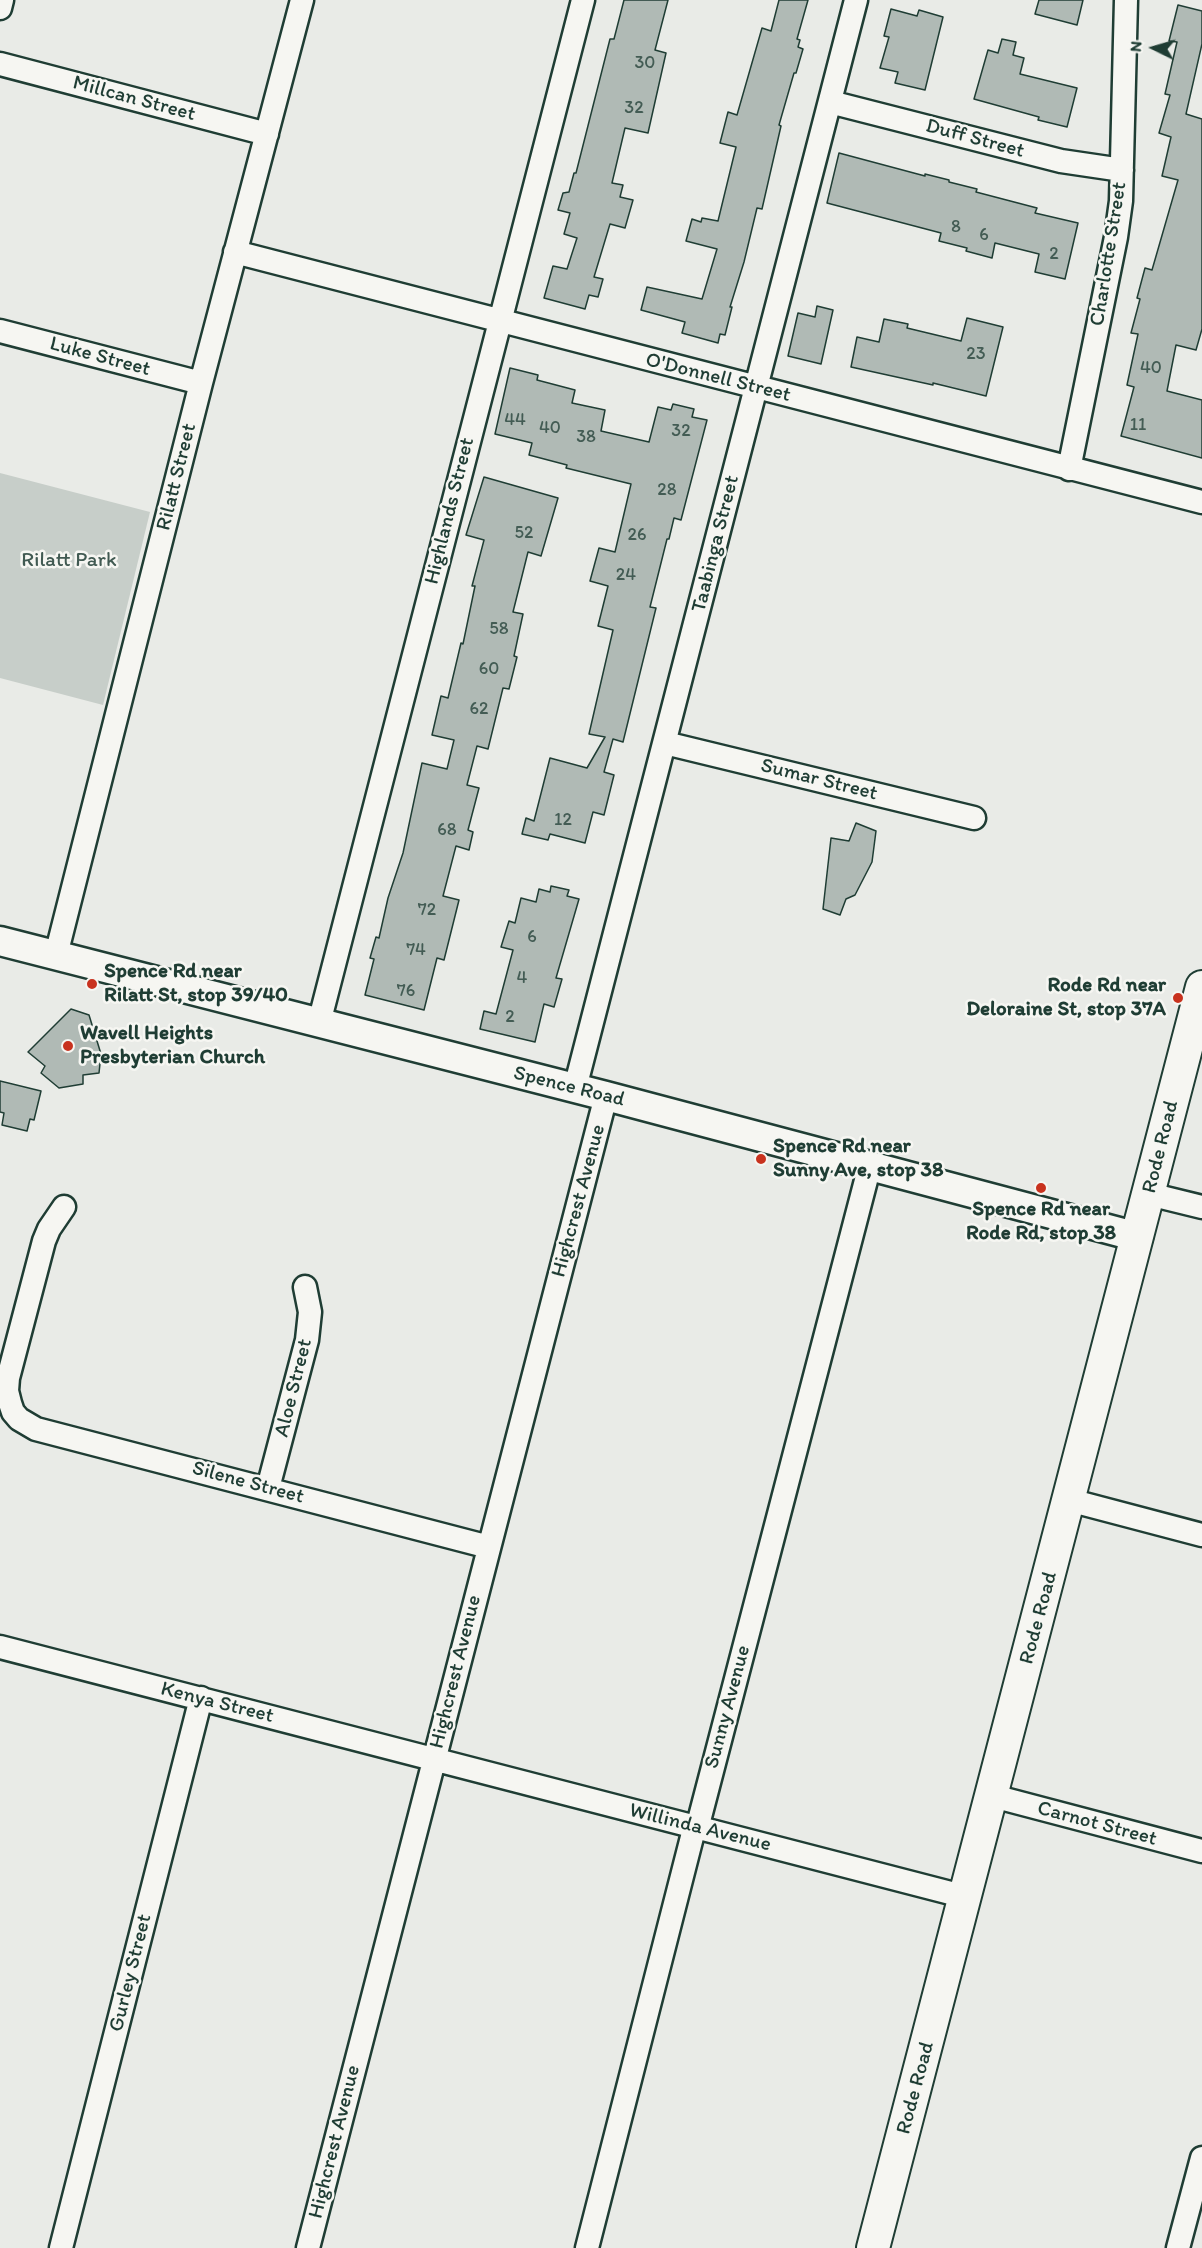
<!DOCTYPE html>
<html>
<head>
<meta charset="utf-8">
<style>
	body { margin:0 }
	#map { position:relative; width:1202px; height:2248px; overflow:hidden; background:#e9ebe7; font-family:Itim,sans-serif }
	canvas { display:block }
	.north { position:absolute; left:1124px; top:18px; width:60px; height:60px; -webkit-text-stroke:4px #f6f6f2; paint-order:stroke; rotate:275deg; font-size:16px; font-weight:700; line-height:24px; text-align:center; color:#1f3d34 }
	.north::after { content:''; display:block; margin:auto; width:21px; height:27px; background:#1f3d34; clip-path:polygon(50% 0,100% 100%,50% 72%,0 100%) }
</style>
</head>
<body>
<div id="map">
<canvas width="1202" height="2248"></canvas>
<div class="north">N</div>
</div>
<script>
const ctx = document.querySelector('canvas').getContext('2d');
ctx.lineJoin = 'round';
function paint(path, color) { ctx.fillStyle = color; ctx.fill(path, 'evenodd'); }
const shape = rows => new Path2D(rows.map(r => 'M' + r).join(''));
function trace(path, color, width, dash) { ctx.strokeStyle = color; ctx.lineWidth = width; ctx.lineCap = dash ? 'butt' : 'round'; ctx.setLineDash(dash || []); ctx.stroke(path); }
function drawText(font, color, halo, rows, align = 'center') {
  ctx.font = font + ' Itim,sans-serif'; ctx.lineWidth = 5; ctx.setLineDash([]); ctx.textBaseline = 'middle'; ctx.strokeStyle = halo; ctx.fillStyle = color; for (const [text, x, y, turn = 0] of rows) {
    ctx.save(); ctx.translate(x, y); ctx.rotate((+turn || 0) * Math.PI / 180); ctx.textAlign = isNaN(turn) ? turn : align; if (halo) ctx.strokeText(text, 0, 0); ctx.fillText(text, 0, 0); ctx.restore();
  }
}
paint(shape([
	[0,473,150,512,103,705,0,678]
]), '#c7cec9');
const building = shape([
	[624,0,668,0,655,50,666,53,648,133,625,128,612,183,623,185,620,197,633,200,625,228,610,224,594,277,603,279,598,297,589,295,585,309,544,298,553,266,567,269,577,238,564,234,570,213,558,210,563,193,569,192,574,173,576,173,610,39,614,39,624,0],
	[779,0,808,0,797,39,800,40,798,47,803,49,796,73,794,73,779,125,781,126,762,209,757,208,744,262,730,307,732,307,725,335,720,334,718,343,682,333,685,322,641,310,647,287,702,299,717,249,686,241,692,219,701,222,702,218,718,221,736,147,720,143,728,112,737,115,762,28,771,31,779,0],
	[1039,0,1083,0,1077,25,1035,14,1039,0],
	[1178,5,1202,11,1202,44,1186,114,1202,119,1202,329,1196,350,1176,345,1167,391,1202,400,1202,458,1121,436,1134,387,1127,385,1138,334,1131,333,1140,299,1137,298,1145,268,1152,270,1178,180,1162,176,1171,137,1159,133,1170,95,1165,94,1177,42,1169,41,1178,5],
	[891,9,917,16,919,10,943,17,925,90,895,83,898,72,880,68,889,37,884,36,891,9],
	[1002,39,1016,42,1013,55,1024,58,1020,74,1077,88,1067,127,1038,120,1039,117,974,99,988,50,998,53,1002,39],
	[839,153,925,176,925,174,949,180,949,182,977,189,976,192,1037,208,1035,213,1078,223,1065,279,1035,272,1039,254,995,243,992,258,966,251,967,248,939,241,941,233,827,203,839,153],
	[817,306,833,310,821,364,788,356,798,313,815,317,817,306],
	[967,318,1003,327,986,396,933,383,933,385,851,367,857,337,879,342,884,319,908,324,907,328,961,341,967,318],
	[510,368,538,375,537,380,575,390,572,403,605,410,601,431,649,442,658,407,671,410,673,404,694,409,692,417,707,420,681,520,674,518,669,539,667,539,650,607,656,608,623,742,613,739,604,772,614,775,604,815,593,812,585,843,550,834,548,840,522,834,526,818,534,821,550,758,587,768,605,737,589,734,613,630,598,626,608,586,590,581,599,548,615,552,631,484,566,468,567,465,529,455,532,443,495,434,510,368],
	[484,477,558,498,541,556,528,552,513,612,523,614,514,656,517,657,509,689,503,688,488,749,477,746,467,785,479,788,468,830,473,832,469,850,456,846,443,896,459,900,444,960,437,958,424,1010,365,995,374,959,370,958,376,937,379,938,388,898,403,853,422,763,447,769,454,740,432,735,441,696,448,698,461,643,463,644,475,586,472,586,484,540,466,535,484,477],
	[856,823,876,831,872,862,855,895,846,899,840,915,823,909,831,838,849,841,856,823],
	[551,886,569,890,567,896,579,899,556,978,562,979,554,1007,544,1004,535,1042,480,1029,484,1011,496,1014,513,950,501,947,509,921,515,923,521,898,536,902,539,889,550,892,551,886],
	[71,1009,89,1015,101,1054,99,1073,83,1075,83,1084,59,1088,41,1073,45,1066,28,1052,71,1009],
	[0,1081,41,1091,34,1120,30,1119,27,1131,2,1125,4,1113,0,1112,0,1081]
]);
paint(building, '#b0bab5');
trace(building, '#1f3d34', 1.5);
const minor = shape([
	[0,8,2,0],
	[0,64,267,134],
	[830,102,1061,161,1122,170],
	[235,252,1202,502],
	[0,331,201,383],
	[1069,469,1116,237,1121,201,1126,0],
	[665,743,974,818],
	[56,955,201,383,302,0],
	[319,1023,583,0],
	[575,1088,856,0],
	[1149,1194,1202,1207],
	[64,1207,49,1229,44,1241,8,1378,7,1391,10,1403,13,1412,19,1419,36,1429,489,1547],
	[268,1488,307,1340,310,1312,305,1287],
	[1069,1500,1202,1535],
	[0,1647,966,1897],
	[993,1796,1202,1851],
	[61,2248,201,1698],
	[308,2248,606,1096],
	[587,2248,692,1837,700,1817,870,1165],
	[1178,2248,1202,2158]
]);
const tertiary = shape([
	[0,941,606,1096,1138,1237]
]);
const secondary = shape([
	[873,2248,1202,987]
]);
trace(minor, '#1f3d34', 27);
trace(tertiary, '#1f3d34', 33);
trace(secondary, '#1f3d34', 36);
trace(minor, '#f6f6f2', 22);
trace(tertiary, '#f6f6f2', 28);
trace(secondary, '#f6f6f2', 32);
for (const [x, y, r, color] of [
	[92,984,6,"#c8321e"],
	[1178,998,6,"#c8321e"],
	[68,1046,6,"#c8321e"],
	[761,1159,6,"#c8321e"],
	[1041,1188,6,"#c8321e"]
]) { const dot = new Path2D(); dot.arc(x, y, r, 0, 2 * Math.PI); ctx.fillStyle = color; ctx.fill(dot); trace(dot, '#f6f6f2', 2); }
drawText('18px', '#435c54', null, [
	["30",645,63],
	["32",634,108],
	["8",956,227],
	["6",984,235],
	["2",1054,254],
	["23",976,354],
	["40",1151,368],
	["44",515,420],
	["11",1138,425],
	["40",550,428],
	["32",681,431],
	["38",586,437],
	["28",667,490],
	["52",524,533],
	["26",637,535],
	["24",626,575],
	["58",499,629],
	["60",489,669],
	["62",479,709],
	["12",563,820],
	["68",447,830],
	["72",427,910],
	["6",532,937],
	["74",416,950],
	["4",522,978],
	["76",406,991],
	["2",510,1017]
]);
drawText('21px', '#1f3d34', '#f6f6f2', [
	["Millcan Street",134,99,15],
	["Duff Street",975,139,15],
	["Charlotte Street",1109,254,-81],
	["Luke Street",100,357,15],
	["O'Donnell Street",718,378,14],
	["Rilatt Street",177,477,-76],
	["Highlands Street",450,511,-76],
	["Taabinga Street",716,544,-76],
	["Sumar Street",819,780,14],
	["Spence Road",569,1087,14],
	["Rode Road",1161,1147,-76],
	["Highcrest Avenue",579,1201,-75],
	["Aloe Street",294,1388,-76],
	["Silene Street",248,1483,15],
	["Rode Road",1039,1618,-75],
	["Highcrest Avenue",456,1672,-76],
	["Kenya Street",217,1703,14],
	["Sunny Avenue",728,1707,-75],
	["Carnot Street",1097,1824,15],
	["Willinda Avenue",700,1828,14],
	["Gurley Street",131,1973,-76],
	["Rode Road",916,2088,-75],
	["Highcrest Avenue",335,2142,-76]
]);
drawText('21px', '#415a52', '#f6f6f2', [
	["Rilatt Park",69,561]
]);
drawText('bold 21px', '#1f3d34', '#f6f6f2', [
	["Spence Rd near",104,972],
	["Rilatt St, stop 39/40",104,996],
	["Rode Rd near",1166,986,"right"],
	["Deloraine St, stop 37A",1166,1010,"right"],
	["Wavell Heights",80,1034],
	["Presbyterian Church",80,1058],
	["Spence Rd near",773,1147],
	["Sunny Ave, stop 38",773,1171],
	["Spence Rd near",1041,1210,"center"],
	["Rode Rd, stop 38",1041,1234,"center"]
], 'left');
</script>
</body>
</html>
